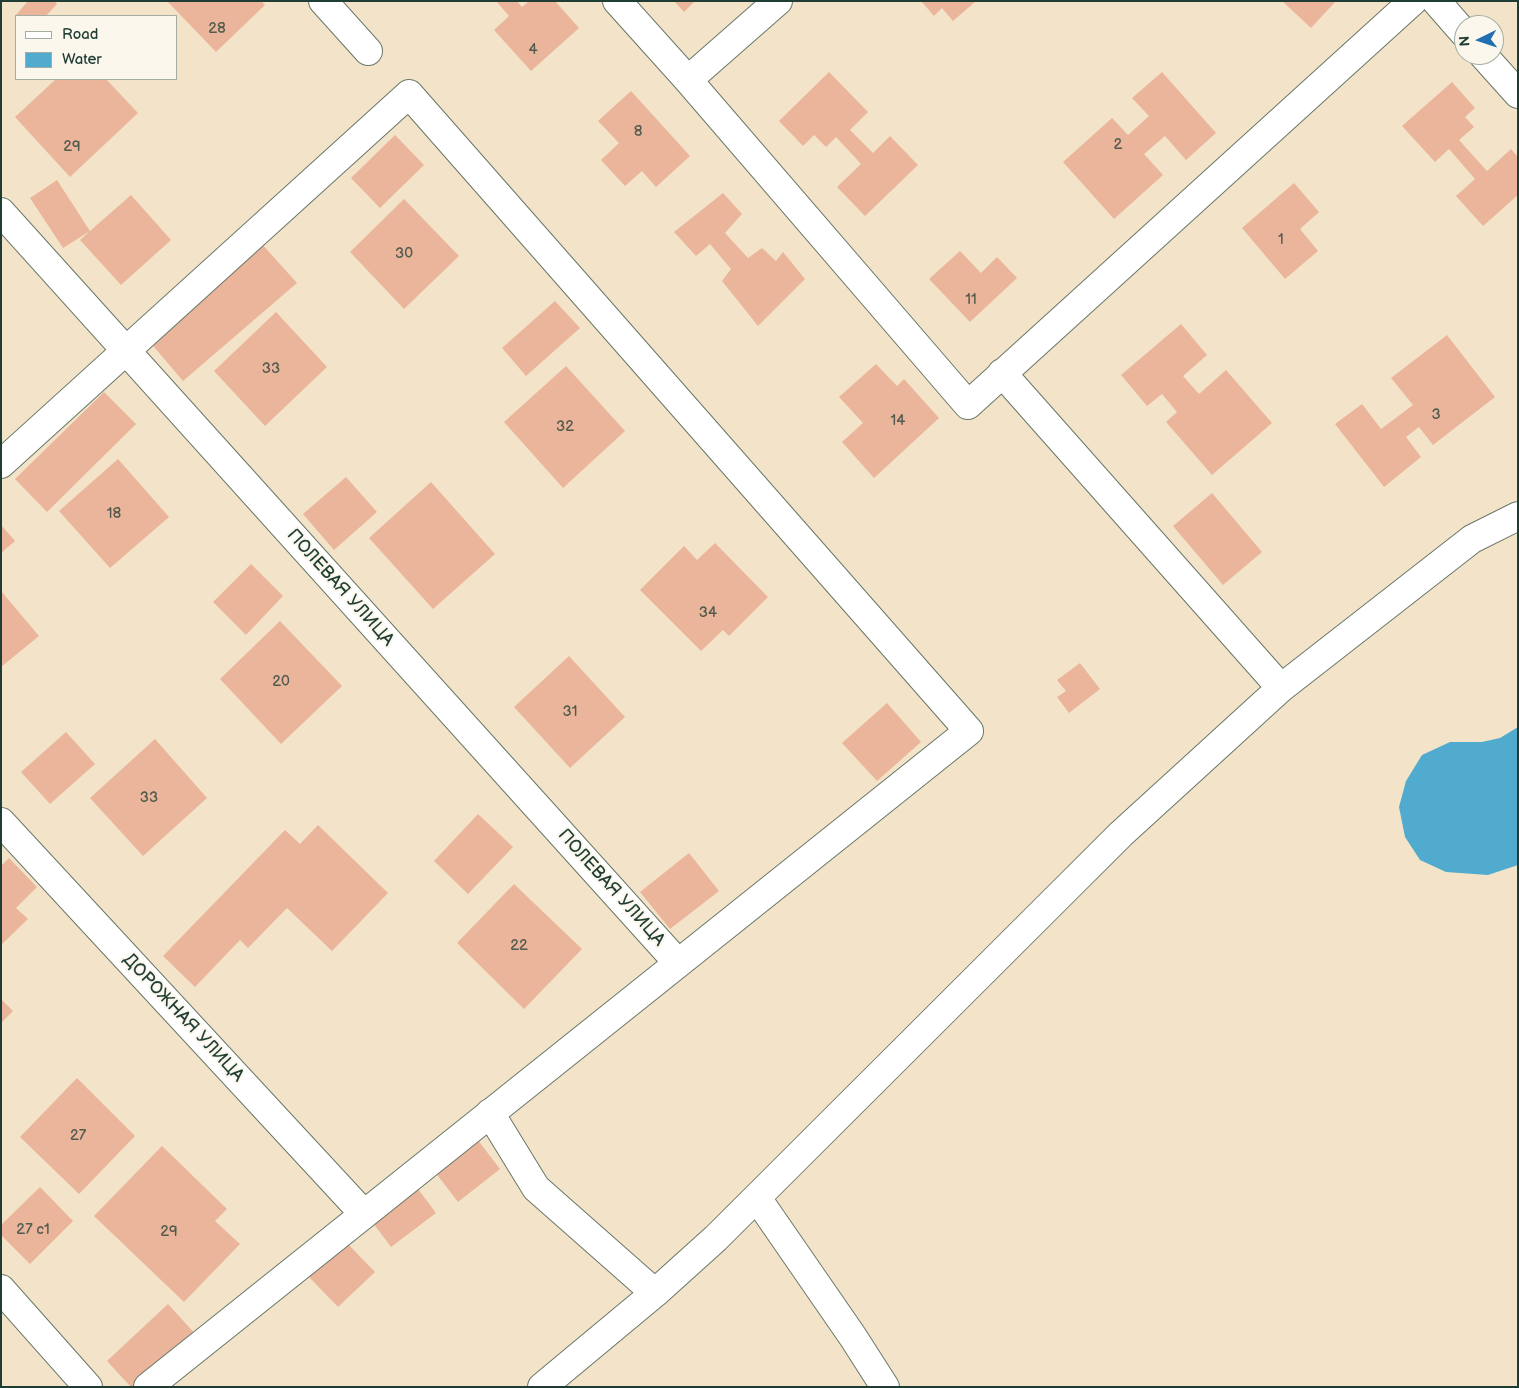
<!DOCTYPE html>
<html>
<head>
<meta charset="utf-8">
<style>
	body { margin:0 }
	#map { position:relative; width:1519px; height:1388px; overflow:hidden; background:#f3e4c9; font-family:"Balsamiq Sans",sans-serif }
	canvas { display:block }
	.frame { position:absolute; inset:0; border:2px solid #1f3d34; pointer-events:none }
	.legend { position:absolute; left:15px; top:15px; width:162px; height:65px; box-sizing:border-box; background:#fbf7ec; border:1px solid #a3ada2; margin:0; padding:6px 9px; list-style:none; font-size:15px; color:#1f3d34 }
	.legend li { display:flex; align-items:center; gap:10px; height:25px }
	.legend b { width:25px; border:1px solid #a3ada2 }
	.north { position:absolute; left:1454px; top:15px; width:50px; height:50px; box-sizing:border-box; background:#fbf7ec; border:1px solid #a3ada2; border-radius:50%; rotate:266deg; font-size:14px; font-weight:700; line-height:20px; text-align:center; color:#1f3d34 }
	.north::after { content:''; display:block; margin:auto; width:18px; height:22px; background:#1f6fb2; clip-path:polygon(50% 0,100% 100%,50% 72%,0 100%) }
</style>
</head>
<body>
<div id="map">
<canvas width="1519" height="1388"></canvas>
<div class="frame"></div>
<ul class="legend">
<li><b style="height:6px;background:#fff"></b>Road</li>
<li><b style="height:14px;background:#50abce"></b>Water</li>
</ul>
<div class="north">N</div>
</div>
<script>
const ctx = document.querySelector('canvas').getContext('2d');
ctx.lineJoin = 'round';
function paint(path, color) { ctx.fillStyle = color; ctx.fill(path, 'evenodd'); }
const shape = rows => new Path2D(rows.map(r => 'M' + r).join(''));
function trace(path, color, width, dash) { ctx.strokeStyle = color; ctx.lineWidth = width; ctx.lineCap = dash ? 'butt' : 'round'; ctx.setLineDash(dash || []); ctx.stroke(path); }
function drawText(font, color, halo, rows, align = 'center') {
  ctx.font = font + ' "Balsamiq Sans",sans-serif'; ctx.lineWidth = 4; ctx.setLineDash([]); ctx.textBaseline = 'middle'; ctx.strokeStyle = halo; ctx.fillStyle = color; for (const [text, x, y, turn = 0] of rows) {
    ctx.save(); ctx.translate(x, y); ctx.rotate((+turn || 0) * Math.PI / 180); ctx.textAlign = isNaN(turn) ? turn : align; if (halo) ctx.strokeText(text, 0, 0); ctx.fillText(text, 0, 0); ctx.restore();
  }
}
paint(shape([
	[1518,727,1518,865,1488,875,1446,872,1420,860,1405,837,1399,807,1406,781,1422,755,1450,742,1482,742,1500,738]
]), '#50abce');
paint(shape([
	[28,1,55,1,57,4,46,16,18,16,16,15],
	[167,1,261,1,265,5,216,52],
	[496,1,517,1,522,7,529,1,555,1,579,28,531,71,494,30,509,16],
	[674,1,695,1,684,12],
	[921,1,976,1,953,21,942,8,934,16],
	[1282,1,1336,1,1311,28],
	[829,72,868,112,850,130,873,153,890,136,918,165,865,216,837,187,861,164,836,137,826,147,814,135,803,146,779,121],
	[1162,72,1216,133,1186,160,1165,136,1144,154,1163,175,1114,219,1063,162,1112,118,1128,135,1149,116,1132,98],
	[56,79,106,79,138,113,70,177,15,117],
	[1452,82,1475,108,1465,117,1474,127,1459,140,1487,171,1511,149,1518,157,1518,195,1483,226,1456,196,1475,179,1449,149,1435,162,1402,126],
	[631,91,690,156,656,187,642,171,625,186,601,160,619,143,598,121],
	[395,135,424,165,380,208,351,178],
	[57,180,90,231,131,195,171,240,121,285,80,240,90,231,63,248,30,198],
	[1294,183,1319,212,1300,229,1318,251,1285,279,1242,228],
	[723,193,742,214,725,233,748,258,762,248,776,261,783,252,805,279,758,326,722,281,731,269,710,244,696,256,674,232],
	[404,199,459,256,404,309,350,252],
	[261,243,297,283,183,381,149,341],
	[960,251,981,273,997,257,1017,278,970,322,929,279],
	[555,301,580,328,526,376,502,348],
	[276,312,327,367,265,426,214,371],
	[1181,324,1207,355,1183,376,1199,394,1226,370,1272,423,1212,475,1166,422,1177,412,1162,394,1147,406,1121,375],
	[1447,335,1495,397,1433,445,1419,427,1406,437,1421,457,1384,487,1335,424,1362,404,1381,429,1413,405,1391,378],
	[876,364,897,386,904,379,939,418,874,478,842,442,863,423,839,397],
	[566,366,625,431,563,488,504,422],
	[104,392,136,424,47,512,15,479],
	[118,459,169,517,110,568,59,511],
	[346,477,377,512,334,550,303,514],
	[431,482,495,554,433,609,369,538],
	[1212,493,1262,552,1223,585,1173,526],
	[1,525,15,541,1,553],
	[715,543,768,597,729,636,723,630,701,651,640,590,684,546,697,560],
	[251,564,283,596,246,635,213,602],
	[1,591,39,636,1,667],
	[280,621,342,686,281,744,220,679],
	[569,656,625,717,570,768,514,707],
	[1080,663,1100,689,1069,713,1057,697,1066,691,1057,680],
	[887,703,921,742,877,781,842,743],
	[66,732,95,764,50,804,21,772],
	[155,739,207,798,143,856,90,798],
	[478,814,513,847,468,894,434,861],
	[318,825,388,893,332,951,287,908,248,948,240,940,195,987,163,956,285,830,300,844],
	[689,853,719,891,670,929,640,892],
	[9,858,37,887,16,908,28,919,1,945,1,866],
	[514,884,582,949,524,1009,457,943],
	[1,999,13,1011,1,1023],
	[77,1078,135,1136,79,1194,20,1137],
	[477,1139,500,1169,458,1202,435,1172],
	[162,1146,227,1209,215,1221,240,1244,184,1302,94,1216],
	[415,1185,436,1213,391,1247,370,1219],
	[40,1187,73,1221,30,1264,1,1235,1,1225],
	[346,1242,375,1272,338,1307,309,1277],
	[168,1304,197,1336,142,1387,131,1387,107,1361]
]), '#eab59a');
const minor = shape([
	[323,1,368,51],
	[617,1,688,80,968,405,1413,1],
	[1436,1,1464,33],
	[1483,55,1518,94],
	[688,80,778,1],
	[1,212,678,963],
	[1002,373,1281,688],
	[1,464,409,94,969,731,148,1387],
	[1,822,364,1214],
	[490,1113,536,1188,655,1293],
	[757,1198,853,1337,885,1387],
	[1,1289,88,1387],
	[542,1387,655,1293,716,1238,1121,834,1281,688,1472,539,1518,516]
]);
trace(minor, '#697768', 30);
trace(minor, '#fff', 28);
drawText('15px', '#525b4e', null, [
	["28",217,29],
	["4",533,50],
	["8",638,132],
	["2",1118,145],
	["29",72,147],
	["1",1281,240],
	["30",404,254],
	["11",971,300],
	["33",271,369],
	["3",1436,415],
	["14",898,421],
	["32",565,427],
	["18",114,514],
	["34",708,613],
	["20",281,682],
	["31",570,712],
	["33",149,798],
	["22",519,946],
	["27",78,1136],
	["27 с1",33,1230],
	["29",169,1232]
]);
drawText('18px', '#1f3d34', '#fbf7ec', [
	["ПОЛЕВАЯ УЛИЦА",340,588,48],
	["ПОЛЕВАЯ УЛИЦА",611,888,48],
	["ДОРОЖНАЯ УЛИЦА",183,1018,47]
]);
</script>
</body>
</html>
